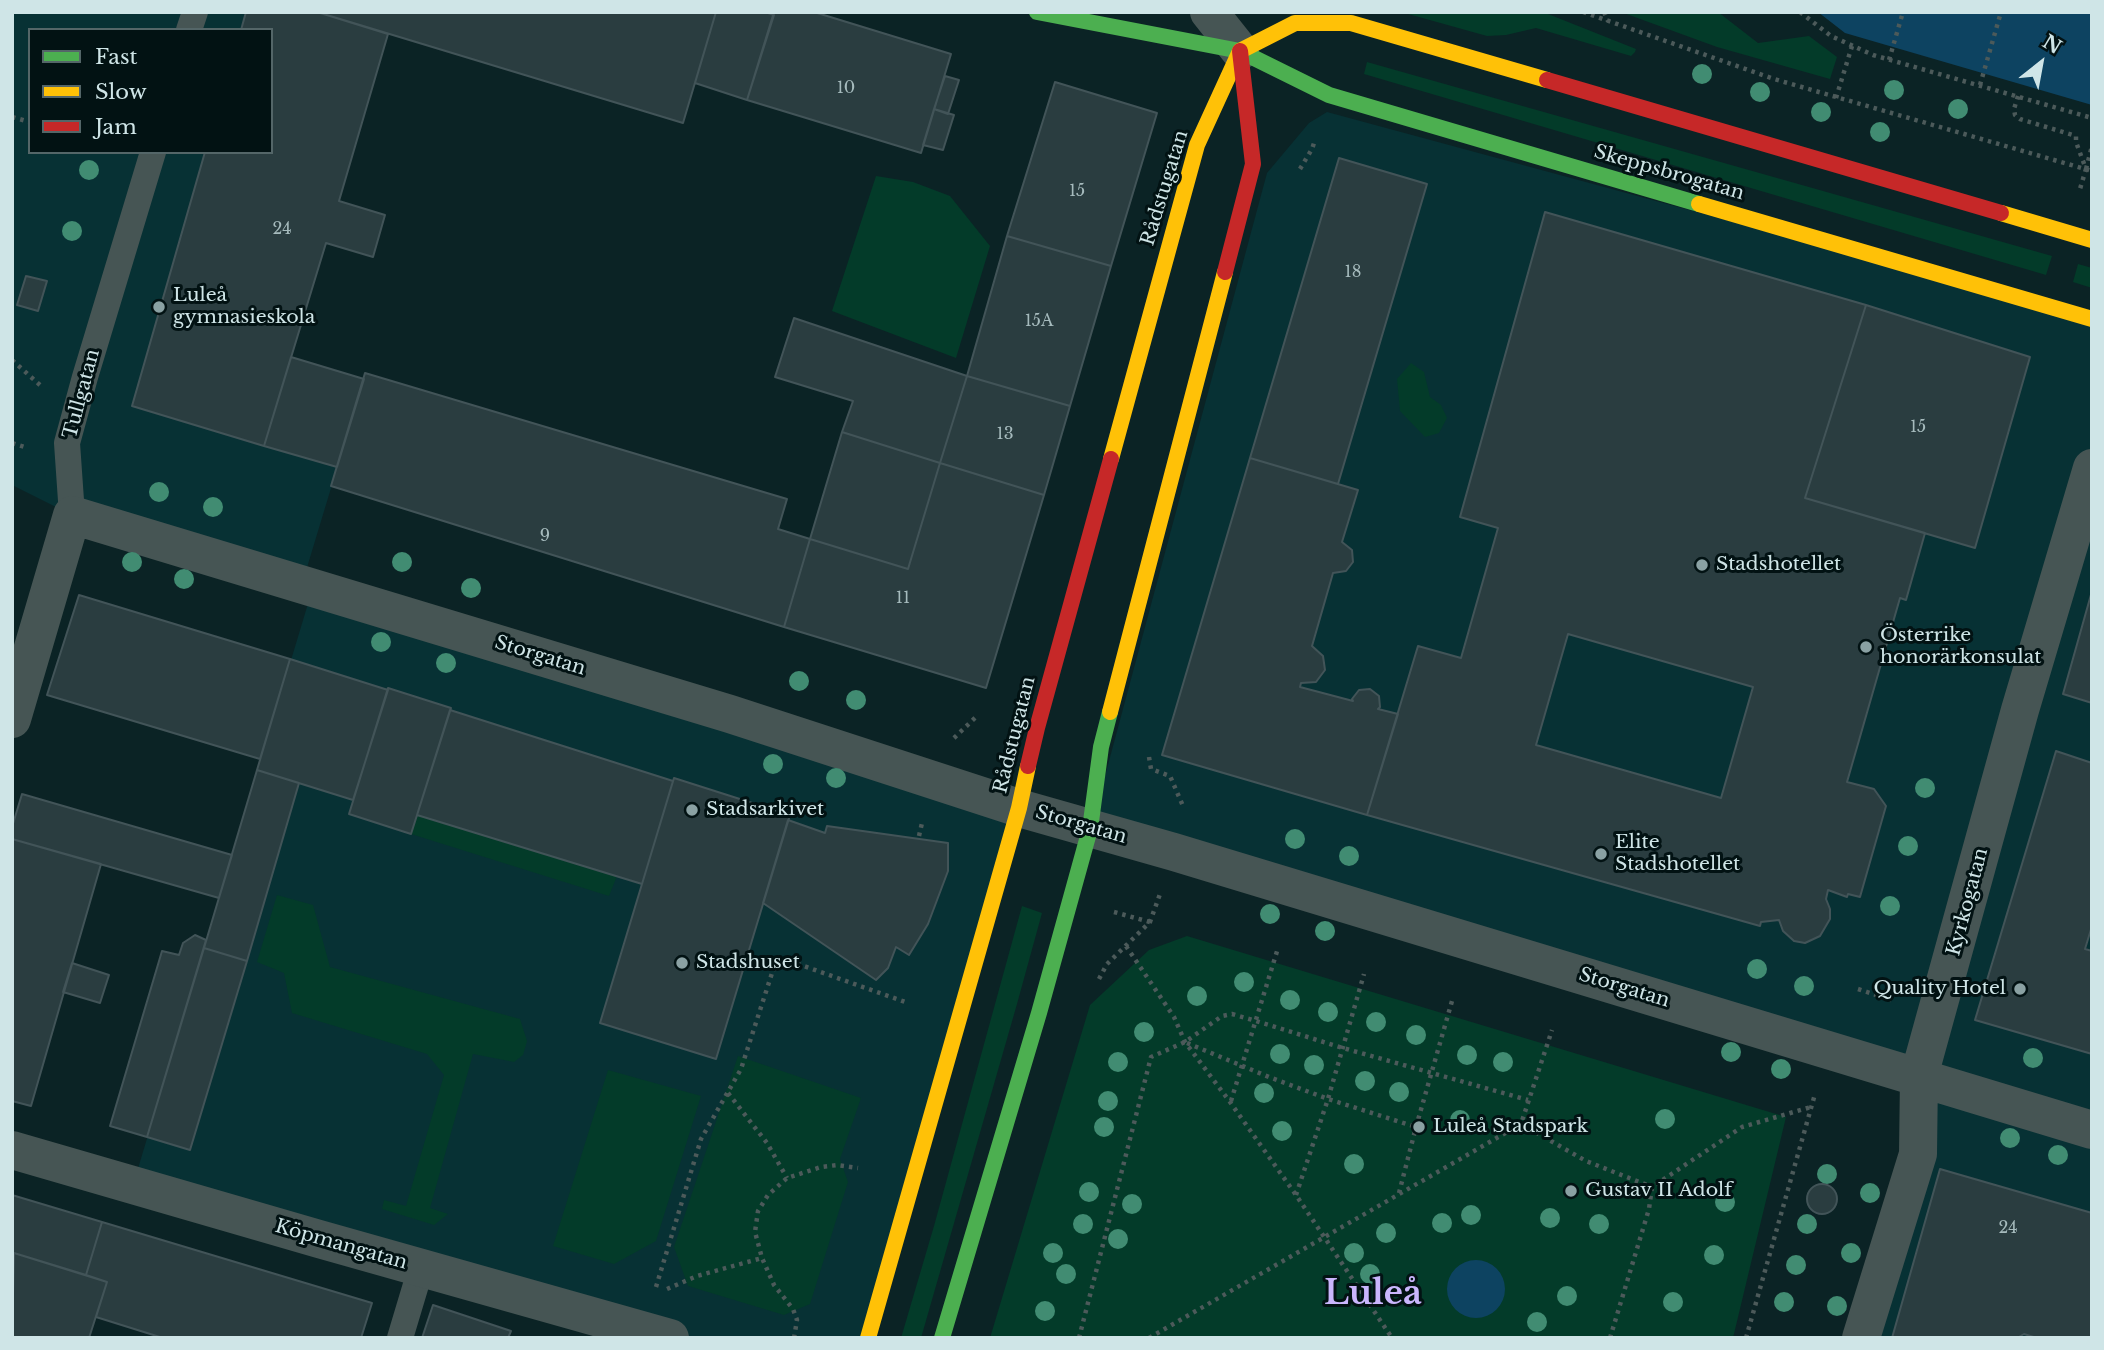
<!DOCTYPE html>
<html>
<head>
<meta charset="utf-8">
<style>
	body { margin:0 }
	#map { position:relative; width:2104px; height:1350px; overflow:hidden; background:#0b2325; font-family:"Libre Baskerville",serif }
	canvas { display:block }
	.frame { position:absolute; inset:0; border:14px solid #cfe5e7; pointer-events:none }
	.legend { position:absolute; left:28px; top:28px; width:245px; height:126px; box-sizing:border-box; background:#021213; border:2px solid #546668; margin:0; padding:9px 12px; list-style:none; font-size:21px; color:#cfe5e7 }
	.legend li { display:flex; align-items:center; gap:14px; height:35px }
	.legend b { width:35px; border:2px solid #546668 }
	.north { position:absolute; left:2006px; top:28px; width:70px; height:70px; -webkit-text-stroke:5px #021213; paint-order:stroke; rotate:31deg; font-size:19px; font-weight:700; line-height:28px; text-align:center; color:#cfe5e7 }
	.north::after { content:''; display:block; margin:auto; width:24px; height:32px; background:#cfe5e7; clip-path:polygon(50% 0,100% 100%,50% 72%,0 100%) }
</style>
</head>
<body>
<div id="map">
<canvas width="2104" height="1350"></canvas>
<div class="frame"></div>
<ul class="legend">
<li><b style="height:9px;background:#4caf50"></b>Fast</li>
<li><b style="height:9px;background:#ffc107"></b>Slow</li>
<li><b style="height:9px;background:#c62828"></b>Jam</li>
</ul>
<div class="north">N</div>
</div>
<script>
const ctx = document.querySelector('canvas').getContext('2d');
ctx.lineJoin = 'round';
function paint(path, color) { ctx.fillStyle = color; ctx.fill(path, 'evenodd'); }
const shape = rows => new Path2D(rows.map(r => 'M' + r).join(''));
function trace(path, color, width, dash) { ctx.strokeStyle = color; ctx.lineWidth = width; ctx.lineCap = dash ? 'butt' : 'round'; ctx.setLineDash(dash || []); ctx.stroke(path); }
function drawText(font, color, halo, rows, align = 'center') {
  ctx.font = font + ' "Libre Baskerville",serif'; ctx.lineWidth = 6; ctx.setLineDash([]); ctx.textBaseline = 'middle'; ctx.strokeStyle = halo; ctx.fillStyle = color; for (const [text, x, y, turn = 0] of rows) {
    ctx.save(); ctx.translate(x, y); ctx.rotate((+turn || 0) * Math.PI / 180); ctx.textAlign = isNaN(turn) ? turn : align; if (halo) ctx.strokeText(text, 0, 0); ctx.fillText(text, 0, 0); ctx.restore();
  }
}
paint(shape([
	[12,12,317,12,388,34,339,201,385,215,373,257,326,243,291,357,364,379,302,584,72,515,12,485],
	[30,30,271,30,271,152,30,152],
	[1327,112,2092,319,2092,1338,1861,1338,1917,1078,1091,828,1267,173,1309,123],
	[313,587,1015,808,866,1338,665,1338,133,1185]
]), '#073134');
paint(shape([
	[1401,12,1543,12,1636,49,1635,52,1631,56,1536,28,1506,35,1487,36],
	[1621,12,1718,12,1758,43,1809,36,1837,57,1830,79,1717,47],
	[1367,62,1816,189,2052,256,2046,275,1364,74],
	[876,176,913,182,950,196,990,246,956,358,832,311],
	[2078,264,2092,268,2092,288,2073,282],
	[1411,363,1424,372,1430,397,1441,405,1447,418,1439,433,1425,437,1400,411,1397,379],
	[417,815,617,876,609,896,411,834],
	[277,895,313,905,330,967,520,1019,527,1041,523,1055,514,1062,473,1054,430,1208,448,1214,434,1225,382,1209,384,1200,406,1206,444,1075,427,1054,292,1013,284,973,257,962],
	[1022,906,1042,913,1017,1004,921,1338,901,1338,934,1226],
	[1187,936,1786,1117,1733,1338,990,1338,1090,1005,1149,950],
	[738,1056,861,1098,840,1159,848,1182,810,1304,784,1315,688,1286,674,1247],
	[608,1070,701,1096,656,1241,614,1264,553,1246]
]), '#033b29');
paint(shape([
	[1818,12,2092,12,2092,105,1845,33],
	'1447 1289a29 29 0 1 1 58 0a29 29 0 1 1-58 0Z'
]), '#0d4361');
const building = shape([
	[246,12,317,12,388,34,339,201,385,215,373,257,326,243,264,446,132,406,205,152,271,152,271,30,241,30,246,12],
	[317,12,716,12,683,123,317,12],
	[716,12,765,12,774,15,747,100,695,83,716,12],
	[774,12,814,12,951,54,921,153,747,100,774,12],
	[945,76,959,80,948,114,934,109,945,76],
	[1055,82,1157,113,1111,266,1007,236,1055,82],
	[934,109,954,115,943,150,923,145,934,109],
	[1339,158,1427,184,1338,484,1250,458,1339,158],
	[1545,212,1866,305,1805,498,1925,533,1906,600,1900,598,1847,782,1874,789,1886,806,1860,897,1848,894,1847,897,1828,890,1826,899,1830,909,1830,919,1820,936,1805,943,1794,941,1783,931,1779,920,1761,922,1760,926,1367,815,1418,646,1461,658,1498,528,1460,517,1545,212],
	[1568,634,1753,687,1721,798,1536,745,1568,634],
	[1007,236,1111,266,1070,406,967,376,1007,236],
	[26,276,47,281,38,311,17,305,26,276],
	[1866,305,2030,357,1975,548,1805,498,1866,305],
	[794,318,967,376,940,463,842,432,853,401,775,377,794,318],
	[291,357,364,379,337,467,264,446,291,357],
	[365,373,787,499,778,529,810,539,784,627,331,486,365,373],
	[967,376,1070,406,1044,495,940,463,967,376],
	[842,432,940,463,908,569,810,539,842,432],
	[1250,458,1358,490,1342,542,1352,550,1353,562,1346,571,1333,573,1312,646,1323,656,1325,670,1316,682,1301,683,1300,687,1353,701,1352,699,1359,690,1370,689,1379,696,1380,707,1378,709,1398,714,1367,815,1162,755,1250,458],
	[940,463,1044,495,986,688,784,627,810,539,908,569,940,463],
	[2092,591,2092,703,2063,694,2092,591],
	[79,595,290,659,260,759,47,695,79,595],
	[290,659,388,690,353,800,257,770,290,659],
	[388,688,451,708,411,834,349,814,388,688],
	[450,710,673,781,642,884,417,815,450,710],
	[2056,751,2092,763,2092,926,2085,949,2092,951,2092,1054,1975,1020,2056,751],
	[257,770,299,783,247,961,204,948,257,770],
	[674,778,790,815,716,1059,600,1023,674,778],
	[22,794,232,855,219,898,12,839,12,827,22,794],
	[788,820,825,833,827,826,948,843,948,871,928,924,909,955,896,947,888,968,876,980,763,903,788,820],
	[12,839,101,864,31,1106,12,1101,12,839],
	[195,935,206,940,147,1137,110,1126,162,951,179,955,183,943,195,935],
	[204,948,247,961,190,1150,147,1137,204,948],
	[72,963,109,975,100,1003,63,992,72,963],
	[1940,1169,2092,1213,2092,1338,2037,1338,2024,1334,2017,1338,1892,1338,1940,1169],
	'1807 1199a15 15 0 1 1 30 0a15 15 0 1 1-30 0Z',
	[12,1195,102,1222,86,1275,14,1253,12,1257,12,1195],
	[102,1222,372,1303,361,1338,163,1338,96,1317,107,1282,86,1275,102,1222],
	[14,1253,107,1282,89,1338,12,1338,14,1253],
	[433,1305,511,1331,508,1338,422,1338,433,1305]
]);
paint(building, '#2a3d40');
trace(building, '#425458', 2);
trace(shape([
	[1583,12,1774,79,2092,171],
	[1604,12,1608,21],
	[1800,12,1831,36,1873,55,2092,118],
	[1889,60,1903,12],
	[1980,85,2001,12],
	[2018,96,2014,109,2015,115,2020,119,2076,136,2076,142,2086,169,2080,189],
	[1836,98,1852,46],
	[12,117,30,122],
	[1300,169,1312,149,1315,140],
	[2086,169,2092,146],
	[12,360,41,386],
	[12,443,28,448],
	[954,738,977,716],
	[1149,757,1151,769,1170,776,1183,806],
	[919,836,922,823],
	[1114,912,1150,922],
	[1126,946,1174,1017,1185,1042,1230,1102,1296,1195,1392,1338],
	[1099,979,1107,964,1150,922,1160,894],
	[1858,989,1891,1000],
	[1187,1043,1269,1077,1328,1099,1416,1127],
	[728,1093,767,1143,787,1178],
	[1231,1101,1278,948],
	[1521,1124,1586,1161,1652,1187],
	[1399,1193,1416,1127,1452,1001],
	[1296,1195,1328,1099,1364,974],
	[656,1287,701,1139,741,1069,773,970,783,963,798,964,908,1003],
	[667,1289,697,1276,762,1258],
	[794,1338,797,1320,793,1309,774,1285,762,1258,755,1232,758,1211,768,1195,787,1178,821,1167,837,1165,858,1168],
	[1079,1338,1151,1057,1185,1042,1222,1016,1232,1014,1256,1021,1343,1048,1528,1100],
	[1149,1338,1521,1124,1552,1030],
	[1610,1338,1649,1209,1652,1187,1742,1127,1811,1107],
	[1746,1338,1815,1094]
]), '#4c5a5a', 4.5, [3.5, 5]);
trace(shape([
	[189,30,195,12],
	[72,515,67,443,85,377,153,152],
	[400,1338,421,1268]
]), '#465554', 26);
trace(shape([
	[1209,12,1240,51],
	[12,719,72,515,730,714,1019,808,1174,852,2092,1130],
	[12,1150,319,1239,670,1338],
	[1861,1338,1918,1154,1919,1076,2020,710,2092,468]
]), '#465554', 38);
trace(shape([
	[1037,12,1240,51,1329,95,1699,204],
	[942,1338,1039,1013,1090,829,1101,747,1110,712]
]), '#4caf50', 16);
trace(shape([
	[1240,51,1295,23,1351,23,1547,80],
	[1699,204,2092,319],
	[2001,213,2092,240],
	[1111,459,1197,145,1240,51],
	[1110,712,1225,272],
	[868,1338,1019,808,1028,766]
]), '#ffc107', 16);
trace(shape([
	[1547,80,2001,213],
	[1225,272,1253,164,1240,51],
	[1028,766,1037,728,1111,459]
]), '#c62828', 16);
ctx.fillStyle = '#418c72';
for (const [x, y] of [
	[1702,74],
	[1894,90],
	[1760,92],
	[1958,109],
	[1821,112],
	[1880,132],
	[89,170],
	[72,231],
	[159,492],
	[213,507],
	[132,562],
	[402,562],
	[184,579],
	[471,588],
	[381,642],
	[446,663],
	[799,681],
	[856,700],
	[773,764],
	[836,778],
	[1925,788],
	[1295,839],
	[1908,846],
	[1349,856],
	[1890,906],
	[1270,914],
	[1325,931],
	[1757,969],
	[1244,982],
	[1804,986],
	[1197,996],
	[1290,1000],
	[1328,1012],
	[1376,1022],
	[1144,1032],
	[1416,1035],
	[1731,1052],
	[1280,1054],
	[1467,1055],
	[2033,1058],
	[1118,1062],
	[1503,1062],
	[1314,1065],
	[1781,1069],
	[1365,1081],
	[1399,1092],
	[1264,1093],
	[1108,1101],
	[1665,1119],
	[1460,1120],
	[1104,1127],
	[1282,1131],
	[2010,1138],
	[2058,1155],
	[1354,1164],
	[1827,1174],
	[1089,1192],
	[1870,1193],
	[1725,1202],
	[1132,1204],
	[1471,1215],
	[1550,1218],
	[1442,1223],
	[1083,1224],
	[1599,1224],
	[1807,1224],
	[1386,1233],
	[1118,1239],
	[1053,1253],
	[1354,1253],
	[1851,1253],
	[1714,1255],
	[1796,1265],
	[1066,1274],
	[1370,1274],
	[1567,1296],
	[1673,1302],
	[1784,1302],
	[1837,1306],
	[1045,1311],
	[1537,1322]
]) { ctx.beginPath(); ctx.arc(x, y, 10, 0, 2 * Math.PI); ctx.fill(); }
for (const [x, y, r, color] of [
	[159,307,7,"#8aa1a3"],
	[1702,565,7,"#8aa1a3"],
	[1866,647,7,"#8aa1a3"],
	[692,810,7,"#8aa1a3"],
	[1601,854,7,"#8aa1a3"],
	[682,963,7,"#8aa1a3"],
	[2020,989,7,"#8aa1a3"],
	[1419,1127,7,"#8aa1a3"],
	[1571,1191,7,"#8aa1a3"]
]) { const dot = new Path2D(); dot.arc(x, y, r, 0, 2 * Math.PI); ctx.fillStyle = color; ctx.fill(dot); trace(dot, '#021213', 2.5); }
drawText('16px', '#a6bbbd', null, [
	["10",846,88],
	["15",1077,191],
	["24",282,229],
	["18",1353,272],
	["15A",1039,321],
	["15",1918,427],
	["13",1005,434],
	["9",545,536],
	["11",903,598],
	["24",2008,1228]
]);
drawText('19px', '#cfe5e7', '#021213', [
	["Skeppsbrogatan",1669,173,16],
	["Rådstugatan",1165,188,-73],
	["Tullgatan",82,394,-75],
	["Storgatan",540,656,17],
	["Rådstugatan",1015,735,-76],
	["Storgatan",1081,825,16],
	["Kyrkogatan",1968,902,-75],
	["Storgatan",1624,988,17],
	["Köpmangatan",341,1245,16]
]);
drawText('19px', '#cfe5e7', '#021213', [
	["Luleå",173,296],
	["gymnasieskola",173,318],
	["Stadshotellet",1716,565],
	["Österrike",1880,636],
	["honorärkonsulat",1880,658],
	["Stadsarkivet",706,810],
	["Elite",1615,843],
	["Stadshotellet",1615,865],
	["Stadshuset",696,963],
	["Quality Hotel",2006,989,"right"],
	["Luleå Stadspark",1433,1127],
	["Gustav II Adolf",1585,1191]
], 'left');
drawText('bold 33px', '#cab6fd', '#021213', [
	["Luleå",1373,1295]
]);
</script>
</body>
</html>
